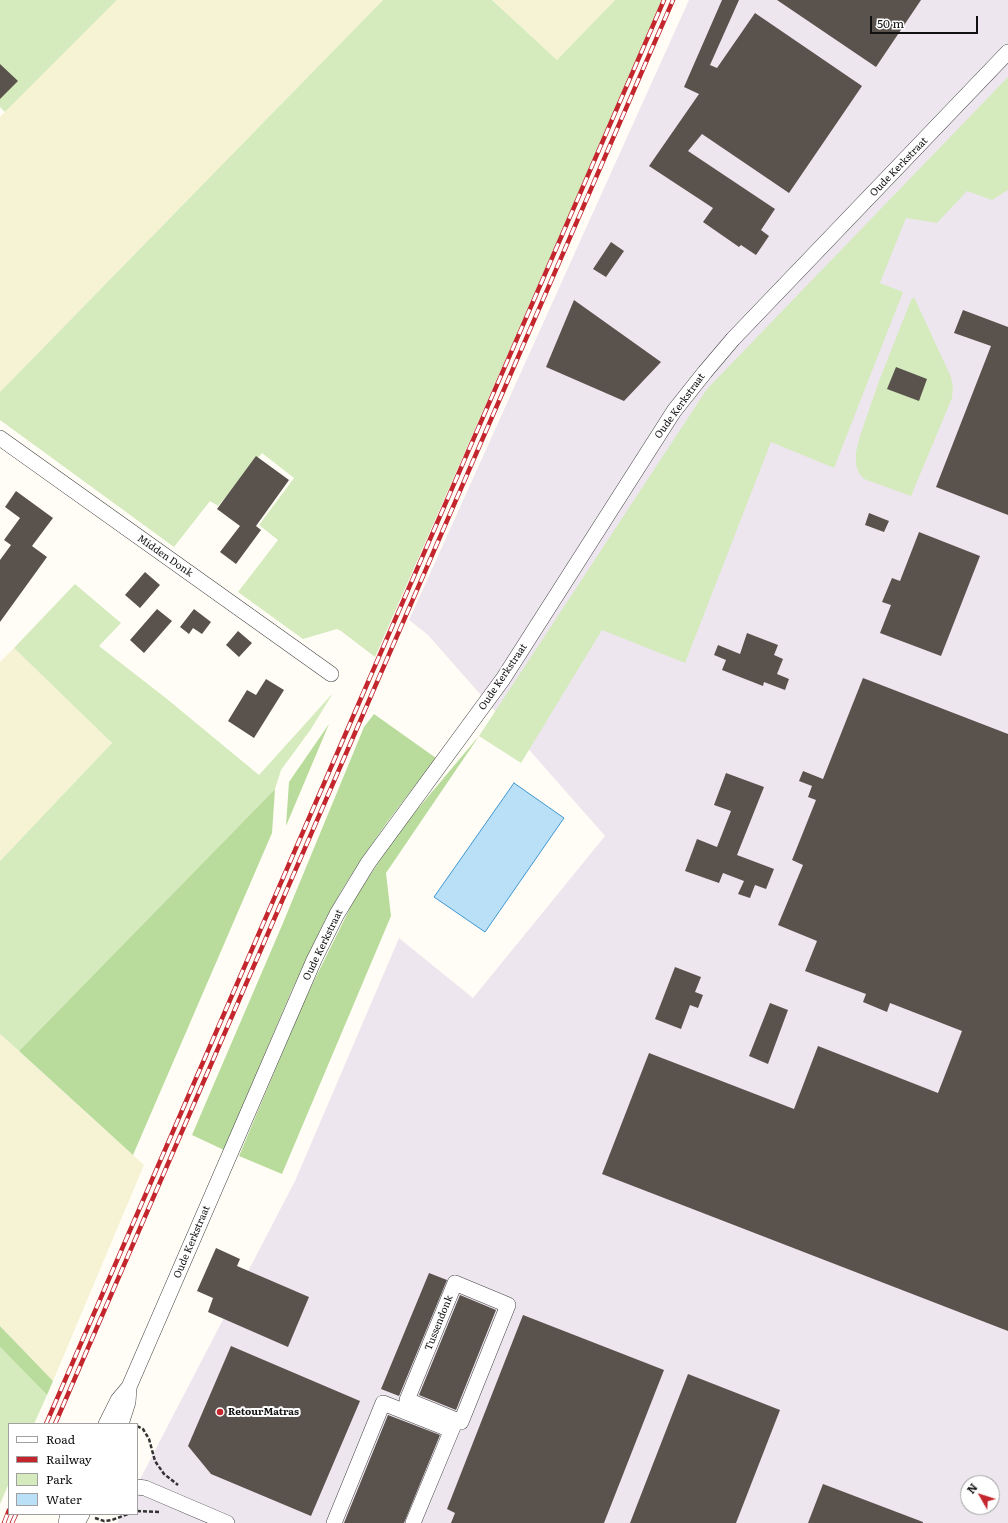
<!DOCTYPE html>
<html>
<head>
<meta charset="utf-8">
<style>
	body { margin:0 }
	#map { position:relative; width:1008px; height:1523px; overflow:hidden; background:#fffdf5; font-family:Literata,serif }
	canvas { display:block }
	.legend { position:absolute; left:8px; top:1423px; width:130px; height:92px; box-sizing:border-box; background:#fff; border:1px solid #a0a0a0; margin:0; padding:5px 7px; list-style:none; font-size:12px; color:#111 }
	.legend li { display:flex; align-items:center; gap:8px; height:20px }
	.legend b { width:20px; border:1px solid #a0a0a0 }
	.north { position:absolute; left:960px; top:1475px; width:40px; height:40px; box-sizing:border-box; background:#fff; border:1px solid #a0a0a0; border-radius:50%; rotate:309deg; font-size:11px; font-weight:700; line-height:16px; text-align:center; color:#111 }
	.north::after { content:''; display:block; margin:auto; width:14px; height:18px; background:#c4262e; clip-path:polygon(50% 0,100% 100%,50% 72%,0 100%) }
	.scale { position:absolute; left:870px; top:16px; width:108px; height:18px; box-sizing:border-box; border:2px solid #111; border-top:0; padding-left:5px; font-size:12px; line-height:14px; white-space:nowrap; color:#111; -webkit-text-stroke:3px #fff; paint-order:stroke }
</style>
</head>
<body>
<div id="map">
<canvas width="1008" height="1523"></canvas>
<ul class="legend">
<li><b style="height:5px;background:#fff"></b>Road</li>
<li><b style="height:5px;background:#c4262e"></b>Railway</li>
<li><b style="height:11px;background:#d5ebbd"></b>Park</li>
<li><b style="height:11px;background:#b9e0f7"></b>Water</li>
</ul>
<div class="north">N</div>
<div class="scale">50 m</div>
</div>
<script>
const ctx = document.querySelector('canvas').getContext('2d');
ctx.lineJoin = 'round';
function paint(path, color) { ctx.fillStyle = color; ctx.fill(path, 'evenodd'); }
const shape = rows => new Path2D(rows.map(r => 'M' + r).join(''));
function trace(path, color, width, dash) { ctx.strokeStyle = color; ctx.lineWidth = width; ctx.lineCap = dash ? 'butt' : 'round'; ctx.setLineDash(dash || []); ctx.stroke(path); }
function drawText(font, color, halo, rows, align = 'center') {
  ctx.font = font + ' Literata,serif'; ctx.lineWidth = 4; ctx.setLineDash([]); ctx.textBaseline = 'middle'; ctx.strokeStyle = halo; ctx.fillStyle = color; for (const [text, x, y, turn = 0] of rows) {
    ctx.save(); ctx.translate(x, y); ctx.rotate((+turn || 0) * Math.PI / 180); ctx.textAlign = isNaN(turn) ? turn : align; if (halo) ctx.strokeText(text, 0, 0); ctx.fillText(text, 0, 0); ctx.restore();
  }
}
paint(shape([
	[689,0,1008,0,1008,1523,117,1523,122,1514,137,1514,137,1485,295,1181,399,938,473,998,605,836,428,635,409,620],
	[968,1483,992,1483,992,1507,968,1507]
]), '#eee6ef');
paint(shape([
	[117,0,383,0,0,392,0,117],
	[492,0,615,0,557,60],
	[14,648,112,743,0,861,0,662],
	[0,1034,144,1165,53,1381,0,1326]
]), '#f6f3d4');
paint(shape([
	[0,0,117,0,5,112,0,107],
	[383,0,492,0,557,60,615,0,663,0,375,657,341,631,337,629,303,639,238,592,278,540,259,525,294,478,262,453,218,506,210,501,174,547,0,420,0,392],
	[1008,77,1008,190,992,200,967,191,937,223,906,218,880,283,903,292,834,468,771,442,685,663,602,630,521,763,479,736,707,389],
	[914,297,951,377,953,387,952,398,911,496,864,479,859,473,856,465,856,452,860,436,879,381,911,300],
	[75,584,121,623,99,646,167,699,259,775,333,693,311,729,281,770,275,789,19,1051,0,1034,0,861,112,743,14,648],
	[0,1347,47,1395,34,1424,9,1424,9,1483,0,1504]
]), '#d5ebbd');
paint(shape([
	[374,714,436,758,388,821,363,857,343,888,325,920,291,992,224,1150,192,1135,283,923,364,727],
	[329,724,286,826,289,782],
	[479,736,386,873,391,916,282,1174,239,1156,305,999,356,896,400,830],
	[275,789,272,833,133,1155,19,1051],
	[0,1326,53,1381,47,1395,0,1347]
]), '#b9dc9c');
const water = shape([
	[514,783,564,818,485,932,434,897,514,783]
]);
paint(water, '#b9e0f7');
trace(water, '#3f96cf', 1);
paint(shape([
	[722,0,739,0,710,65,717,68,755,13,862,86,789,193,702,134,688,151,775,209,761,230,769,236,756,255,741,245,739,247,703,222,713,208,649,166,699,94,684,87],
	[777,0,921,0,876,67],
	[0,64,18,81,0,99],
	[611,242,624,251,606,277,593,269],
	[574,300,661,362,624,401,546,367],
	[963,310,1008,327,1008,515,936,487,991,346,954,333],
	[896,367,927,379,919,401,887,389],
	[256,456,289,480,256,526,261,530,236,564,220,552,240,526,217,509],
	[16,491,53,518,32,546,47,557,0,622,0,560,11,545,4,540,20,518,5,507],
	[869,513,889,521,884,532,865,525],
	[919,532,980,556,941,656,880,633,891,605,882,602,892,578,900,581],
	[145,572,160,585,140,608,125,595],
	[157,609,172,621,144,653,130,640],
	[194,609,211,622,202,634,193,628,189,634,180,627],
	[238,631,252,643,239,657,226,645],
	[747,633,778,645,774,655,783,659,777,674,789,679,785,690,764,682,763,686,722,670,726,660,714,655,718,645,740,654],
	[863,678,1008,734,1008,1331,602,1174,649,1053,794,1109,818,1046,938,1093,962,1031,890,1003,887,1012,863,1002,866,994,805,971,817,941,778,925,803,865,792,860,816,800,808,797,812,786,799,781,803,771,823,779],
	[266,679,284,690,254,738,228,721,247,690,256,695],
	[726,773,764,787,737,855,774,869,766,889,755,885,750,898,738,894,744,881,723,873,719,883,685,871,697,839,717,847,731,811,714,805],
	[675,967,701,977,695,992,703,995,698,1008,690,1005,681,1029,655,1019],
	[770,1003,788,1010,768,1064,749,1056],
	[216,1248,240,1259,237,1266,309,1297,288,1347,208,1312,213,1298,197,1291],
	[429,1273,447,1280,399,1396,381,1389],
	[460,1295,496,1310,456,1410,419,1395],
	[523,1315,664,1370,604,1523,451,1523,455,1513,447,1509],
	[231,1346,360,1401,311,1516,211,1474,188,1446],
	[688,1374,780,1410,736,1523,630,1523],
	[388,1415,440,1435,404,1523,344,1523],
	[823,1484,923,1522,923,1523,808,1523]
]), '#5a524d');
const minor = shape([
	[0,438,331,674],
	[455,1283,508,1305,461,1422,407,1400,455,1283],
	[106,1424,118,1400,129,1387,314,960,337,914,368,863,503,679,674,411,705,372,733,339,1008,52],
	[121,1424,128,1402,129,1388],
	[137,1487,145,1488,227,1523],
	[66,1523,68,1514],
	[77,1523,82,1514],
	[334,1523,383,1403,451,1430],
	[413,1523,455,1422]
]);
trace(minor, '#444', 16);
trace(shape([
	[137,1426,143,1429,149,1439,155,1461,164,1474,178,1485],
	[137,1511,161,1512],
	[95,1518,104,1521,112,1520,128,1514]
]), '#333', 2.5, [4, 2]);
trace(minor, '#fff', 15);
const rail = shape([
	[46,1424,664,0],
	[55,1424,673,0],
	[4,1523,9,1510],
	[12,1523,16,1514]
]);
trace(rail, '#c4262e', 4.5);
trace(rail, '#fff', 3, [9]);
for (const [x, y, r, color] of [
	[220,1412,4,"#c4262e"]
]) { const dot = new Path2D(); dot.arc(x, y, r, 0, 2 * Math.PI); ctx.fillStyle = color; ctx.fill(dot); trace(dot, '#fff', 1.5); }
drawText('10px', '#111', '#fff', [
	["Oude Kerkstraat",899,167,-46],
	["Oude Kerkstraat",680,406,-54],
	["Midden Donk",165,556,35],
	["Oude Kerkstraat",503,677,-56],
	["Oude Kerkstraat",323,945,-64],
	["Oude Kerkstraat",192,1242,-67],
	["Tussendonk",439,1323,-68]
]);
drawText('bold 10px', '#111', '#fff', [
	["RetourMatras",228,1412]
], 'left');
</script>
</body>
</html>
